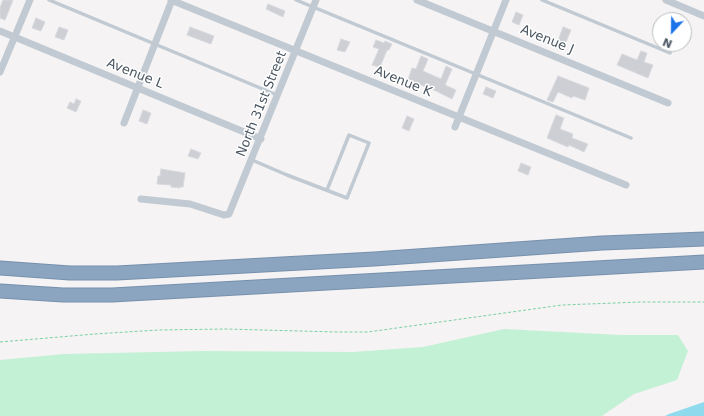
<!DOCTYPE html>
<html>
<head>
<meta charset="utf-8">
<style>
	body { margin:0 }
	#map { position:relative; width:704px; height:416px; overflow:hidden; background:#f5f3f3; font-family:"DejaVu Sans",sans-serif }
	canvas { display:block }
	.north { position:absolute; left:652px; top:12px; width:40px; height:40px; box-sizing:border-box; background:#fff; border:1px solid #b7bbc0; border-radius:50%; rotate:202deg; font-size:11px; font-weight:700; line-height:16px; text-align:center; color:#4a5661 }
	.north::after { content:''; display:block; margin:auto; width:14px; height:18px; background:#1a73e8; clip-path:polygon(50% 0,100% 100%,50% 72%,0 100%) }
</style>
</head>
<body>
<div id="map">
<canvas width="704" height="416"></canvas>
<div class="north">N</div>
</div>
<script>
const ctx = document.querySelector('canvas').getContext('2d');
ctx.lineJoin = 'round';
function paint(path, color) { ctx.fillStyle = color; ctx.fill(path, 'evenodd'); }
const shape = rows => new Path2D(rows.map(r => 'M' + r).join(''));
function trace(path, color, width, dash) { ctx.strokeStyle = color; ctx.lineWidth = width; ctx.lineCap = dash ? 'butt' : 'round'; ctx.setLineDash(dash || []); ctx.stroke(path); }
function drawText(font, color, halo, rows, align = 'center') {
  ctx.font = font + ' "DejaVu Sans",sans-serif'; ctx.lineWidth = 3; ctx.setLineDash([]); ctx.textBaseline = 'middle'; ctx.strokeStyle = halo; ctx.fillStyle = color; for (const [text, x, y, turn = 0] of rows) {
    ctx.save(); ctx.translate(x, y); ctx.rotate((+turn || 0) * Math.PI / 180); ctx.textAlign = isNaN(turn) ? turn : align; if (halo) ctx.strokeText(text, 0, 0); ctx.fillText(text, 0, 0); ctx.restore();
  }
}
paint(shape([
	[504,329,620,335,678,335,688,351,677,380,634,394,602,416,0,416,0,360,64,354,203,351,353,352,423,347]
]), '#c3f1d5');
paint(shape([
	[704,402,704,416,665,416,669,414]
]), '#90daee');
const building = shape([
	[3,0,13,0,5,20,0,18,0,8,3,0],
	[268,4,285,11,283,17,266,9,268,4],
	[516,12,523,15,519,25,512,22,516,12],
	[36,18,45,22,41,31,32,28,36,18],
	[59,27,68,30,64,40,55,37,59,27],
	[190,27,214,36,211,44,187,35,190,27],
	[563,27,571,30,566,42,564,43,558,41,563,27],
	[341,39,350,42,345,52,337,50,341,39],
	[376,40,384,43,385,41,392,44,389,50,387,50,380,67,372,65,379,49,373,47,376,40],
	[641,51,647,53,644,62,653,65,648,78,617,65,622,54,637,60,641,51],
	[421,56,428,59,423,71,441,79,446,66,452,69,445,85,456,90,452,99,436,91,408,80,412,68,416,69,421,56],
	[558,76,589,88,585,100,573,96,572,98,558,92,553,102,547,100,558,76],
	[486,87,496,91,493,98,483,94,486,87],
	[76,99,81,101,76,112,67,108,70,102,74,104,76,99],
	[143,110,151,113,147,124,139,121,143,110],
	[556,115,564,118,560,129,573,134,572,138,588,144,584,152,569,145,568,147,547,138,556,115],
	[407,116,414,119,409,131,402,128,407,116],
	[191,149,201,153,198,159,188,156,191,149],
	[521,163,531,167,528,175,518,171,521,163],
	[161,169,185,173,183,187,180,187,180,188,171,187,171,185,157,184,158,176,160,176,161,169]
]);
paint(building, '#cdcfd5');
trace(building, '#d7d9de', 1);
const highway = shape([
	[0,268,70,273,117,273,374,259,602,243,704,239],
	[0,291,63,295,112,295,704,262]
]);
trace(highway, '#7690ad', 15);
trace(shape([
	[0,342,95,334,158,330,225,329,337,332,368,332,562,305,641,302,704,302]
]), '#7ad0a6', 1, [3, 2]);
trace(shape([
	[49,0,277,95],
	[296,0,631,138],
	[542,0,670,53],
	[252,160,287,175,347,198,369,143,349,135,327,190]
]), '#c1cad2', 3.5);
trace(shape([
	[171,0,626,185],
	[417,0,668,103],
	[666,0,704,16],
	[0,31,261,139],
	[0,72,30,0],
	[124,123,172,0],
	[455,127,506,0],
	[141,199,190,204,224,215,229,214,316,0]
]), '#c1cad2', 7);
trace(highway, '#8ba5c1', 13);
drawText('13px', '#4a5661', '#fff', [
	["Avenue J",547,40,22],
	["Avenue L",135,74,22],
	["Avenue K",403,82,22],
	["North 31st Street",262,104,-68]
]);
</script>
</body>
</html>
